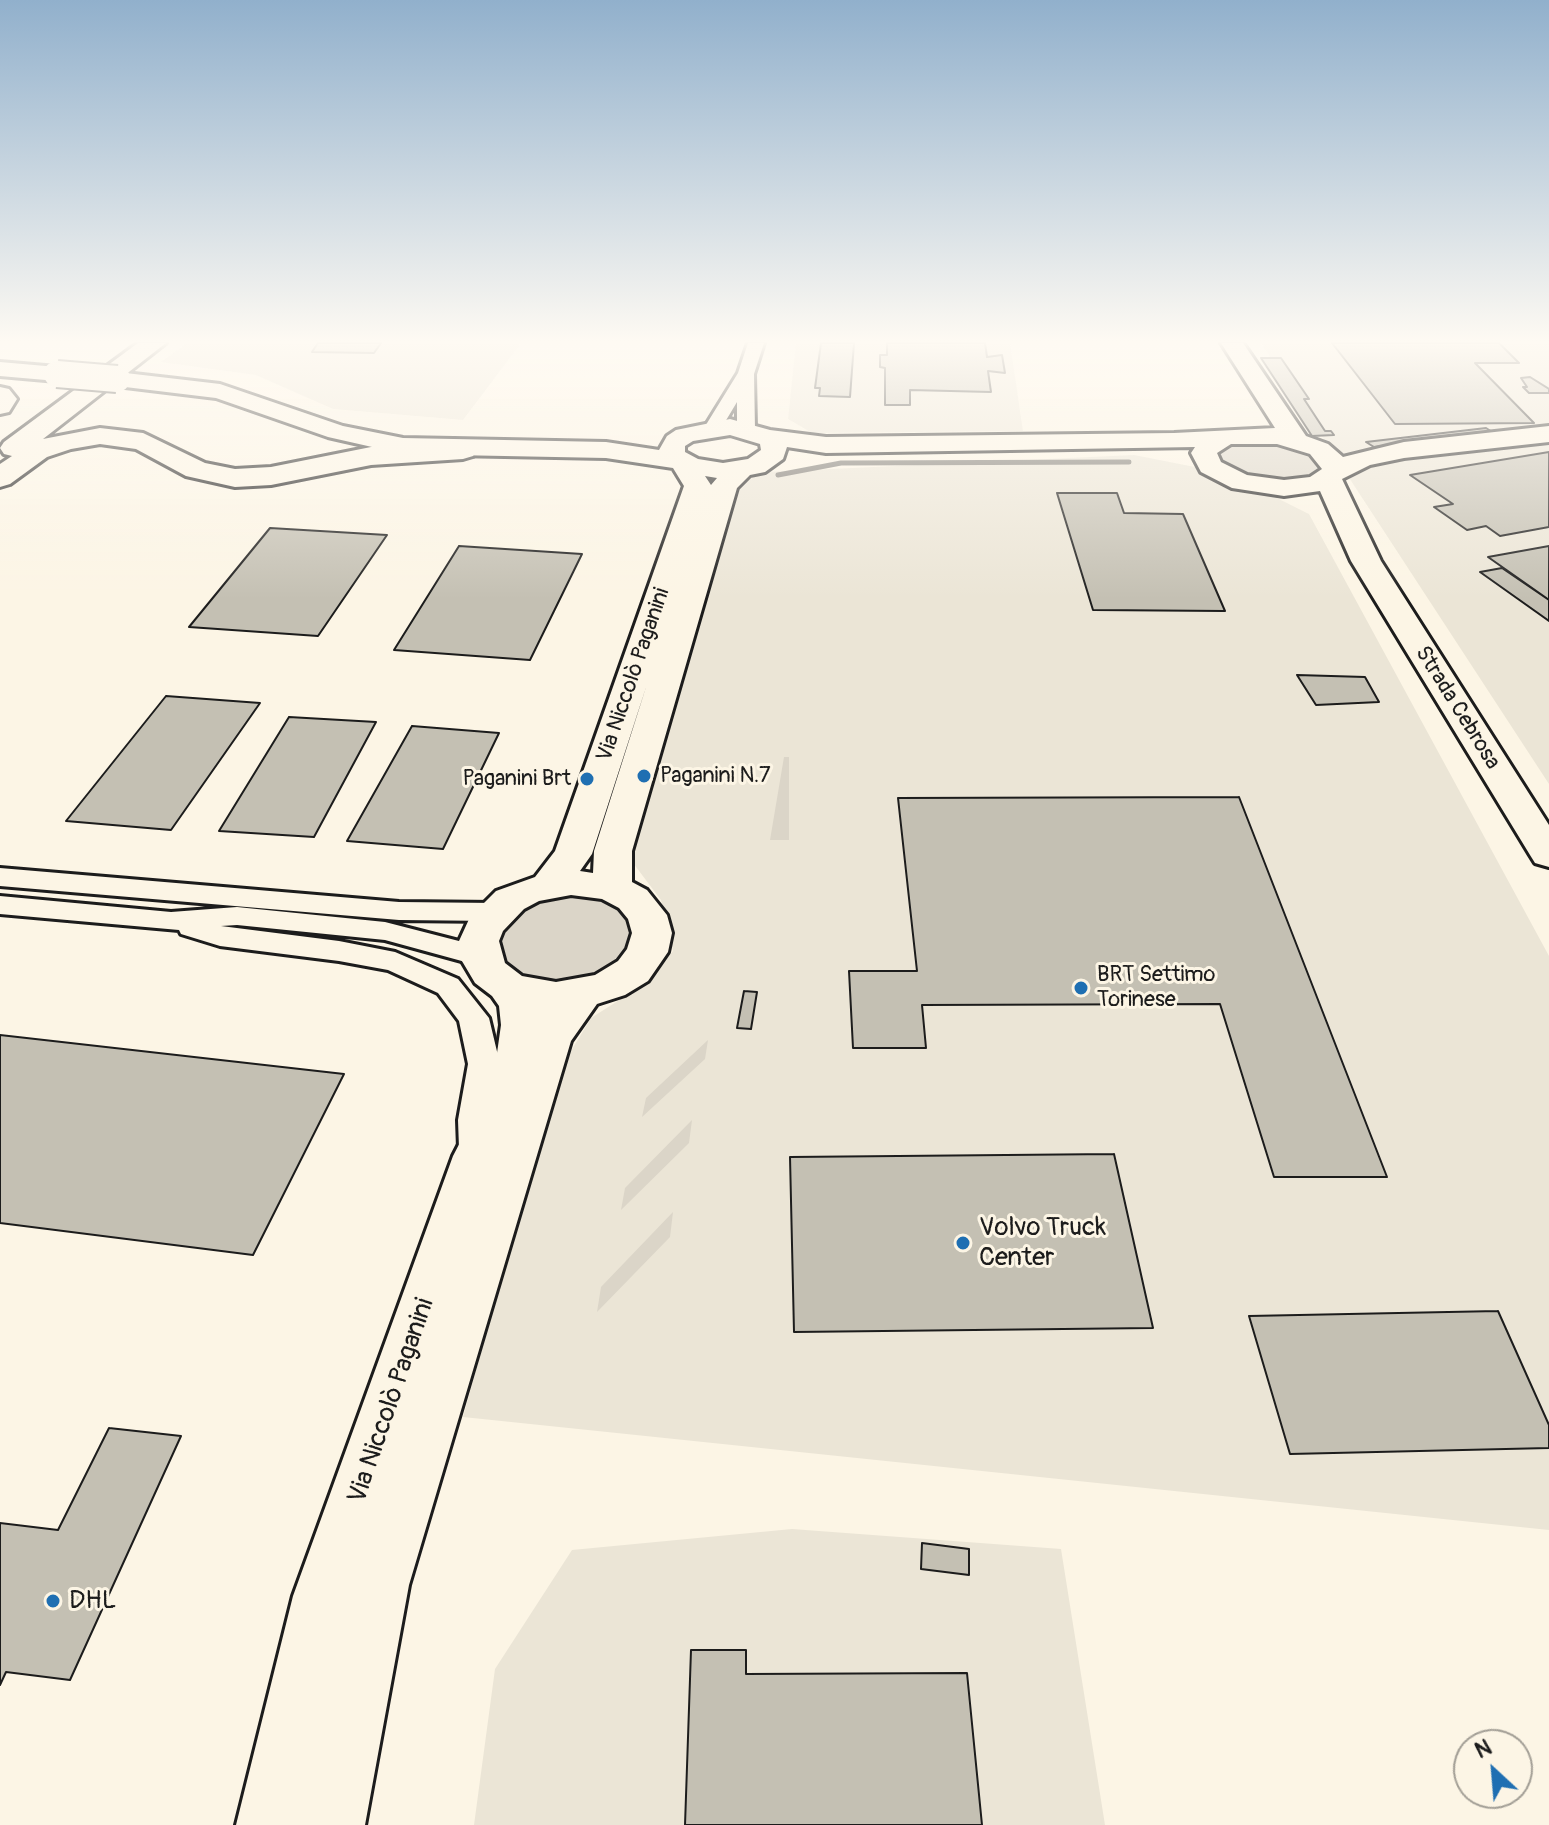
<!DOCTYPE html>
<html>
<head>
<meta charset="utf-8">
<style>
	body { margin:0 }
	#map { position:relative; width:1549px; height:1825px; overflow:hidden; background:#fcf5e5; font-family:Pangolin,sans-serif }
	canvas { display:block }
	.north { position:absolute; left:1453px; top:1729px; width:80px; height:80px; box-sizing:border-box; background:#fcf5e5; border:2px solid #a29e95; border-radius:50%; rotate:334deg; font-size:22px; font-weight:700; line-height:32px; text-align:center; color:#1c1c1c }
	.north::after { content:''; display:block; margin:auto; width:28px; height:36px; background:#1f6fb2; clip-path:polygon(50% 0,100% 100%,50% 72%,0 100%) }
</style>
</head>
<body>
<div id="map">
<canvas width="1549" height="1825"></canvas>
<div class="north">N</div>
</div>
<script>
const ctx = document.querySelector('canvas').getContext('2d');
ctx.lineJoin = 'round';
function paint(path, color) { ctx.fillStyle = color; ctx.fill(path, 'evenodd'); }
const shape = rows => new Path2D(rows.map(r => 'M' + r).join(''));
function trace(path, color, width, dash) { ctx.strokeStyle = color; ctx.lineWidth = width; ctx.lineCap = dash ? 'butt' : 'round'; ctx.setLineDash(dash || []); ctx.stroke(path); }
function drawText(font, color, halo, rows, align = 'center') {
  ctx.font = font + ' Pangolin,sans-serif'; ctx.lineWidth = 6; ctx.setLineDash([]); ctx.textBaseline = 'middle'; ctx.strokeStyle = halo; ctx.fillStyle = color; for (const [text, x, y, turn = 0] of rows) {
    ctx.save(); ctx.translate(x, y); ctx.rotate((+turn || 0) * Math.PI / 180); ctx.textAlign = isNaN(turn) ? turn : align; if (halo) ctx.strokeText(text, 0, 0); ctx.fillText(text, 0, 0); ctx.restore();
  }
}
paint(shape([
	[187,343,521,343,463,420,333,409,256,375,161,362],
	[796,343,1010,343,1023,431,812,433,788,419],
	[1261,343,1549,343,1549,784],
	[1134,455,1195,467,1220,482,1271,495,1309,514,1549,956,1549,1530,463,1417,560,1069,591,1018,646,983,673,951,661,900,630,859,741,483,765,472],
	[792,1529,1061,1549,1105,1825,474,1825,495,1669,572,1550]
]), '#ebe5d6');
paint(shape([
	[1264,440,1312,454,1319,466,1317,471,1310,476,1288,481,1245,476,1220,460,1222,449,1229,445],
	[784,757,789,757,789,840,770,840],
	[574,894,612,903,625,914,632,927,632,941,624,956,611,968,591,977,569,982,547,982,526,977,511,967,501,954,499,940,505,926,516,913,533,903],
	[708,1040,705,1059,642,1117,646,1098],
	[692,1120,689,1143,621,1210,625,1188],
	[673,1212,670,1237,597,1312,601,1287]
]), '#dbd5c8');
trace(shape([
	[778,475,841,463,1129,462]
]), '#75726c', 5);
const building = shape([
	[318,343,381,343,374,353,312,352,318,343],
	[821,343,854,343,850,397,819,396,820,388,815,388,821,343],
	[887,343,985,343,987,357,1002,355,1005,373,988,371,991,392,910,390,910,405,885,405,885,368,880,367,880,355,887,355,887,343],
	[1332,343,1499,343,1519,363,1475,363,1534,423,1395,424,1332,343],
	[1261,358,1281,358,1309,399,1304,399,1325,431,1331,431,1334,435,1312,436,1261,358],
	[1530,377,1549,389,1549,393,1529,393,1523,387,1527,387,1521,378,1530,377],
	[1486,428,1494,433,1374,447,1366,442,1486,428],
	[1549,452,1549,527,1500,536,1486,526,1467,530,1434,507,1453,504,1410,475,1549,452],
	[1057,493,1117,493,1124,513,1183,514,1225,611,1093,610,1057,493],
	[270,528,387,535,318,636,189,627,270,528],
	[459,546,582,554,530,660,394,650,459,546],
	[1549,546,1549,600,1488,557,1549,546],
	[1502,568,1549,600,1549,621,1480,572,1502,568],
	[1297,675,1365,677,1379,702,1316,705,1297,675],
	[166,696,260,703,171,830,66,821,166,696],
	[289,717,376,722,314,837,219,831,289,717],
	[412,726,499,733,443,849,347,841,412,726],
	[1239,797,1387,1177,1274,1177,1220,1004,922,1005,926,1048,853,1048,849,971,917,971,898,798,1239,797],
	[744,991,757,992,751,1029,737,1028,744,991],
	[0,1035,344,1074,253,1255,0,1223,0,1035],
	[1114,1154,1153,1328,794,1332,790,1157,1114,1154],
	[1498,1311,1549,1425,1549,1448,1290,1454,1249,1316,1498,1311],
	[109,1428,181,1436,70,1680,6,1672,0,1685,0,1523,58,1530,109,1428],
	[922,1543,969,1549,969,1575,921,1569,922,1543],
	[691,1650,746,1650,746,1674,967,1673,982,1825,685,1825,691,1650]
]);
paint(building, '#c4c0b3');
trace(building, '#1c1c1c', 2);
const street = shape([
	[748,343,764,343,754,374,755,429,746,434,737,429,737,402,719,432,707,432,704,428,738,373,748,343],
	[0,868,399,902,495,903,505,906,509,912,505,918,495,921,399,920,0,886,0,868],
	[0,896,171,912,237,907,385,922,490,949,494,956,490,963,480,966,385,940,237,925,221,926,339,941,395,952,458,979,489,1018,500,1064,490,1120,493,1148,488,1157,476,1161,464,1157,459,1148,458,1120,468,1064,459,1021,438,993,388,970,339,961,220,946,181,934,179,930,0,914,0,896]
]);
const secondary = shape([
	[1221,343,1243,343,1306,436,1328,444,1343,457,1404,442,1549,426,1549,442,1404,458,1370,465,1342,479,1381,561,1549,825,1549,867,1535,863,1530,855,1351,561,1320,491,1284,496,1232,488,1201,472,1191,453,1195,447,826,453,787,447,783,459,765,472,750,475,737,488,632,851,632,882,647,890,667,915,672,933,668,952,648,981,625,995,597,1004,571,1041,409,1585,365,1825,236,1825,293,1596,453,1156,482,1100,496,1060,501,1025,499,1006,492,996,475,983,459,956,459,941,470,917,496,891,535,877,555,851,684,486,673,468,606,458,403,454,328,437,216,398,117,386,109,384,105,379,109,374,117,372,220,384,343,426,403,438,606,442,659,450,667,436,676,430,730,419,770,430,826,437,1174,433,1275,428,1221,343],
	[730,435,760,444,761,450,748,459,723,463,698,459,685,452,685,446,693,441,730,435],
	[1231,444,1277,444,1310,454,1322,469,1310,477,1284,480,1247,475,1221,462,1217,453,1231,444],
	[705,476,717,478,711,485,705,476],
	[647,684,594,851,593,873,580,871,592,854,647,684],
	[571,895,602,899,619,908,628,919,632,933,627,949,618,961,595,975,556,982,522,976,505,963,499,941,503,931,524,909,539,901,571,895],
	[0,362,57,367,65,369,69,374,65,379,57,381,0,376,0,362],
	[0,387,9,389,17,399,9,412,0,414,0,387]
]);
const highway = shape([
	[138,343,166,343,43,439,100,428,143,433,205,463,235,469,271,467,371,447,463,441,473,444,477,450,473,456,463,459,371,465,271,485,235,487,186,476,136,449,100,444,71,449,47,457,10,484,0,487,0,464,12,456,4,454,0,448,4,442,138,343]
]);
trace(street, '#1c1c1c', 6);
trace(secondary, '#1c1c1c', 6);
trace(highway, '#1c1c1c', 6);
paint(street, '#fcf5e5');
paint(secondary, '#fcf5e5');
paint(highway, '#fcf5e5');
const secondaryBridge = shape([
	[57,374,117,379]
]);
trace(secondaryBridge, '#1c1c1c', 30, []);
trace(secondaryBridge, '#fcf5e5', 26);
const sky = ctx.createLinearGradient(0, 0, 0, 599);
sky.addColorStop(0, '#91b0cc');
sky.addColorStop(0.57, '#fefaf3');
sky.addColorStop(1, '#fefaf300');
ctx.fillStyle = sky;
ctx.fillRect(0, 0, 1549, 599);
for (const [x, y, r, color] of [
	[644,776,8,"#1f6fb2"],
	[587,779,8,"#1f6fb2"],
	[1081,988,8,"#1f6fb2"],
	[963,1243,8,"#1f6fb2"],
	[53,1601,8,"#1f6fb2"]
]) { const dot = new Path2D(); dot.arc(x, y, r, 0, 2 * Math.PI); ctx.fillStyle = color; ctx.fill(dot); trace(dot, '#fcf5e5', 3); }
drawText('22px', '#1c1c1c', '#fcf5e5', [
	["Via Niccolò Paganini",634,675,-71],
	["Strada Cebrosa",1457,708,58]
]);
drawText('22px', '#1c1c1c', '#fcf5e5', [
	["Paganini N.7",660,776],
	["Paganini Brt",571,779,"right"],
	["BRT Settimo",1097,975],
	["Torinese",1097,1000]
], 'left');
drawText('26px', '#1c1c1c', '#fcf5e5', [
	["Volvo Truck",979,1228],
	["Center",979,1258],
	["DHL",69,1601]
], 'left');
drawText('26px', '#1c1c1c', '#fcf5e5', [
	["Via Niccolò Paganini",392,1401,-71]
]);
</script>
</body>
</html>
